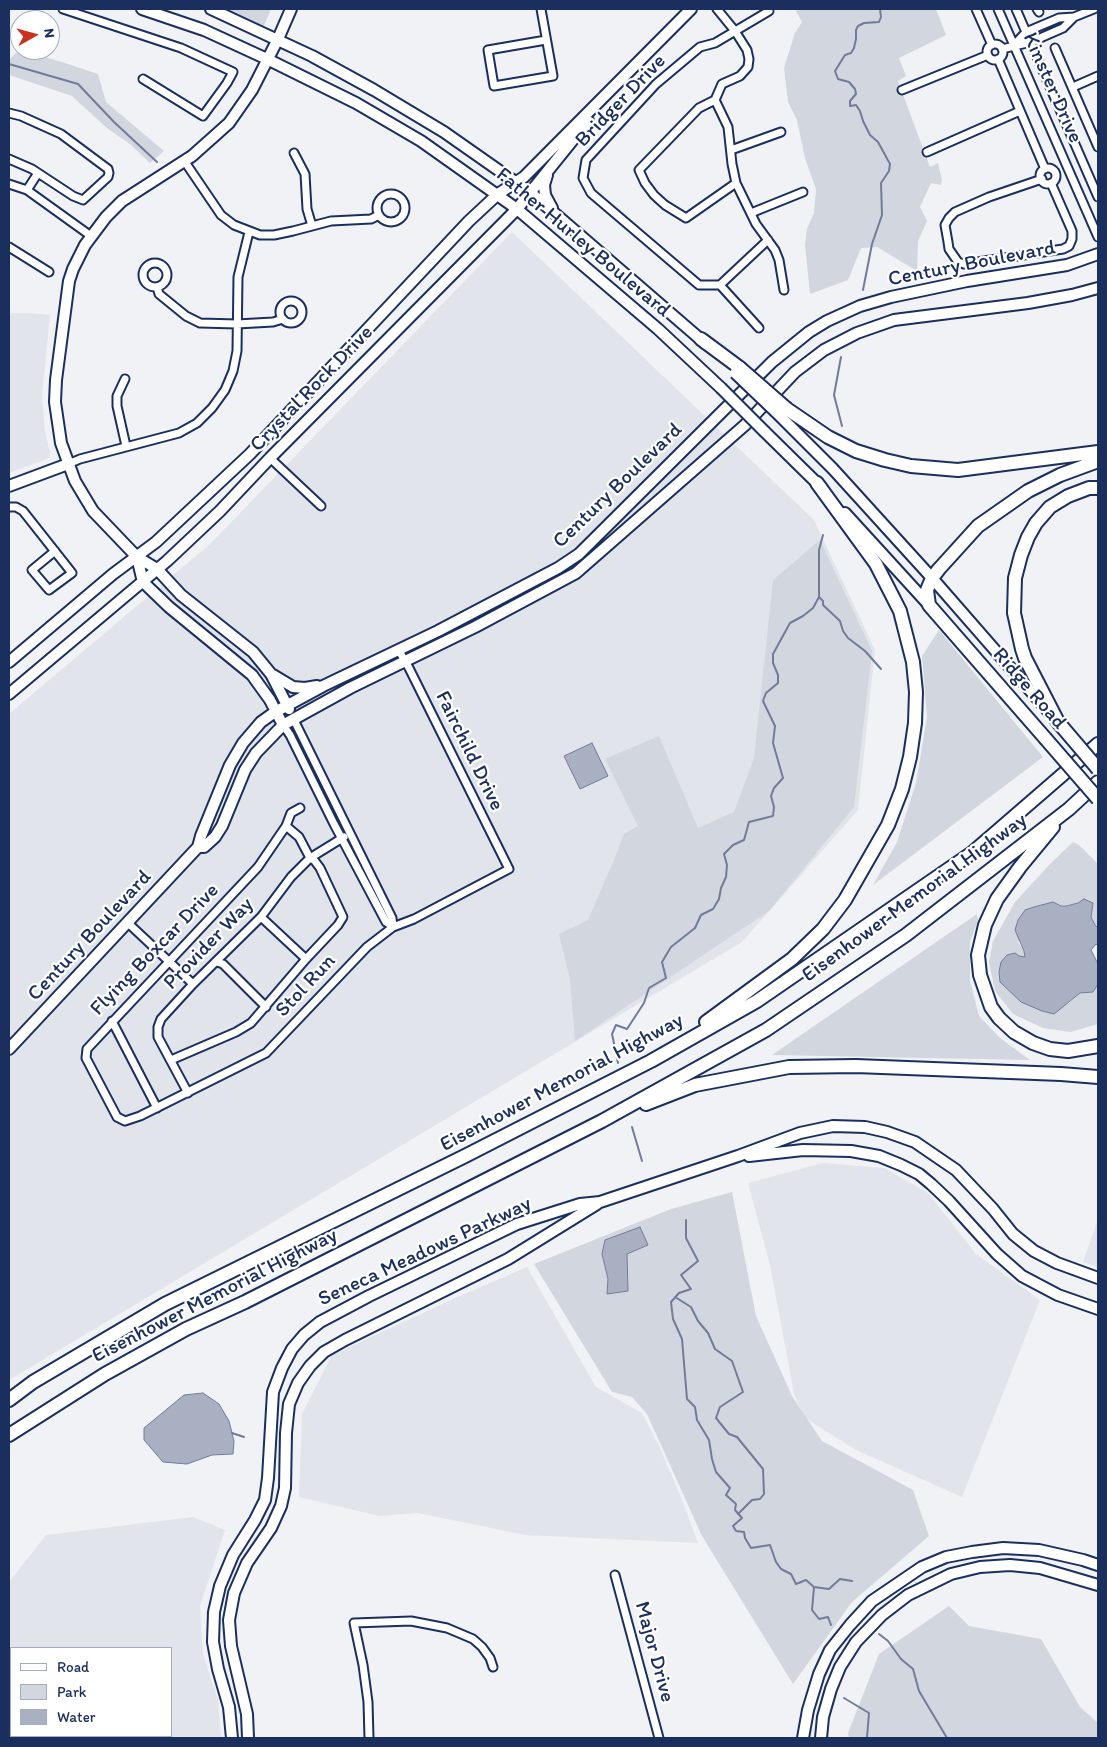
<!DOCTYPE html>
<html>
<head>
<meta charset="utf-8">
<style>
	body { margin:0 }
	#map { position:relative; width:1107px; height:1747px; overflow:hidden; background:#f1f2f5; font-family:Itim,sans-serif }
	canvas { display:block }
	.frame { position:absolute; inset:0; border:10px solid #1b2f5e; pointer-events:none }
	.legend { position:absolute; left:10px; top:1647px; width:162px; height:90px; box-sizing:border-box; background:#fff; border:1px solid #a4acbf; margin:0; padding:6px 9px; list-style:none; font-size:15px; color:#1b2f5e }
	.legend li { display:flex; align-items:center; gap:10px; height:25px }
	.legend b { width:25px; border:1px solid #a4acbf }
	.north { position:absolute; left:10px; top:10px; width:50px; height:50px; box-sizing:border-box; background:#fff; border:1px solid #a4acbf; border-radius:50%; rotate:83deg; font-size:14px; font-weight:700; line-height:20px; text-align:center; color:#1b2f5e }
	.north::after { content:''; display:block; margin:auto; width:18px; height:22px; background:#c8321e; clip-path:polygon(50% 0,100% 100%,50% 72%,0 100%) }
</style>
</head>
<body>
<div id="map">
<canvas width="1107" height="1747"></canvas>
<div class="frame"></div>
<ul class="legend">
<li><b style="height:6px;background:#fff"></b>Road</li>
<li><b style="height:14px;background:#d2d6df"></b>Park</li>
<li><b style="height:14px;background:#a8b0c2"></b>Water</li>
</ul>
<div class="north">N</div>
</div>
<script>
const ctx = document.querySelector('canvas').getContext('2d');
ctx.lineJoin = 'round';
function paint(path, color) { ctx.fillStyle = color; ctx.fill(path, 'evenodd'); }
const shape = rows => new Path2D(rows.map(r => 'M' + r).join(''));
function trace(path, color, width, dash) { ctx.strokeStyle = color; ctx.lineWidth = width; ctx.lineCap = dash ? 'butt' : 'round'; ctx.setLineDash(dash || []); ctx.stroke(path); }
function drawText(font, color, halo, rows, align = 'center') {
  ctx.font = font + ' Itim,sans-serif'; ctx.lineWidth = 4.5; ctx.setLineDash([]); ctx.textBaseline = 'middle'; ctx.strokeStyle = halo; ctx.fillStyle = color; for (const [text, x, y, turn = 0] of rows) {
    ctx.save(); ctx.translate(x, y); ctx.rotate((+turn || 0) * Math.PI / 180); ctx.textAlign = isNaN(turn) ? turn : align; if (halo) ctx.strokeText(text, 0, 0); ctx.fillText(text, 0, 0); ctx.restore();
  }
}
paint(shape([
	[512,232,814,520,875,650,858,810,742,942,9,1380,9,714,210,544],
	[9,313,29,313,50,315,42,397,45,431,50,453,50,456,47,459,9,473],
	[823,1163,884,1168,928,1193,976,1254,1040,1300,962,1497,856,1450,805,1418,794,1394,770,1265,748,1183],
	[1098,1219,1098,1267,1083,1262],
	[527,1267,596,1387,642,1413,660,1448,680,1495,698,1543,525,1535,418,1513,379,1516,299,1497,302,1414,332,1355,453,1299],
	[193,1517,225,1530,200,1606,203,1654,218,1700,221,1738,20,1738,20,1736,171,1736,171,1648,11,1648,11,1655,9,1631,9,1582,46,1535]
]), '#e1e4ea');
paint(shape([
	[222,9,271,9,263,28],
	[795,9,936,9,946,35,899,58,906,76,898,81,930,167,938,163,942,180,941,185,931,183,920,207,927,221,918,241,917,271,877,247,861,248,848,280,810,294,805,245,807,229,814,213,816,189,805,158,797,120,788,102,784,68,795,33,802,22],
	[19,50,62,62,98,74,106,102,164,151,150,163,130,144,108,129,72,96,9,75,9,57,11,58],
	[820,540,872,651,854,807,769,911,575,1041,570,979,559,934,588,920,614,860,624,834,638,826,605,759,659,736,698,828,734,812,754,758,773,580],
	[939,630,1043,757,873,885,897,842,916,783,927,717,922,656],
	[1073,842,1079,845,1098,864,1098,928,1078,903,1061,906,1018,942,1024,951,1025,958,1019,956,1000,982,1010,991,1068,1004,1080,993,1093,992,1098,984,1098,1024,1071,1032,1043,1028,1013,1014,995,991,989,962,993,941,1015,902,1051,863],
	[977,914,978,920,970,942,970,981,979,1016,1000,1038,1030,1060,772,1055],
	[732,1192,756,1316,792,1396,822,1441,913,1490,929,1536,852,1602,793,1684,702,1536,647,1414,632,1397,612,1392,534,1264,671,1209],
	[949,1606,969,1626,1041,1639,1080,1707,1098,1723,1098,1738,849,1738,848,1733,879,1654]
]), '#d2d6df');
const water = shape([
	[592,743,608,776,580,789,564,756,592,743],
	[1084,899,1093,903,1091,917,1095,925,1098,928,1098,946,1096,944,1091,950,1098,964,1098,984,1093,992,1080,993,1054,1014,1042,1011,1021,1002,1000,982,999,972,1001,962,1007,955,1015,953,1019,956,1025,957,1024,951,1015,930,1018,920,1025,910,1034,907,1053,902,1061,906,1066,906,1078,903,1084,899],
	[640,1227,648,1245,627,1254,628,1291,607,1294,608,1279,602,1254,605,1240,640,1227],
	[203,1393,219,1404,229,1421,234,1441,233,1454,212,1455,187,1464,163,1462,144,1440,144,1428,184,1395,203,1393]
]);
paint(water, '#a8b0c2');
trace(water, '#707c9a', 1);
trace(shape([
	[9,64,78,84,114,122,157,162],
	[863,290,872,244,882,215,881,183,889,171,890,164,878,142,870,135,863,121,860,111,856,105,850,106,850,101,856,94,855,89,849,82,838,79,835,71,845,55,851,53,854,48,856,39,856,30,858,26,864,23,879,22,881,17,880,9],
	[841,357,834,395,842,426],
	[819,597,823,601,823,605,840,621,843,631,848,638,865,651,881,669],
	[618,1063,612,1034,616,1025,627,1029,644,1003,649,988,666,978,662,962,671,947,695,928,701,915,713,909,719,899,721,888,726,877,727,865,724,854,733,845,744,840,749,822,773,816,774,807,771,796,774,788,783,778,773,743,775,726,763,701,766,693,778,683,778,675,773,663,773,654,790,623,803,616,813,608,819,597,819,550,823,535],
	[632,1127,642,1161],
	[686,1220,686,1238,698,1261,681,1275,691,1289,679,1293,671,1302,673,1319,682,1339,687,1399,695,1407,697,1420,709,1440,712,1459,716,1472,730,1488,726,1495,736,1504,735,1510,742,1518,733,1526,736,1531,744,1532,745,1538,751,1548,770,1545,776,1562,781,1569,791,1574,796,1584,806,1580,814,1587,829,1589,840,1579,852,1581],
	[675,1297,691,1307,698,1321,708,1333,715,1349,732,1361,743,1392,720,1407,716,1418,729,1434,737,1437,763,1469,764,1494,760,1499,752,1500,738,1514],
	[232,1433,244,1437],
	[814,1587,812,1610,819,1619,828,1617,831,1625],
	[879,1634,888,1641,901,1659,913,1669,919,1691,947,1738],
	[844,1698,869,1713,867,1738]
]), '#707c9a', 2);
const street = shape([
	[63,9,181,48,233,72,227,83,203,116,143,79],
	[541,9,553,76,494,86,488,50,546,40],
	[717,9,735,31,747,50,749,59,748,67,740,76,722,84,715,100,699,108,639,170,645,183,654,195,665,205,686,218,736,183],
	[976,9,992,45],
	[998,9,1098,237],
	[1016,9,1098,197],
	[1037,9,1039,12],
	'987 52a8 8 0 1 1 16 0a8 8 0 1 1-16 0Z',
	[1014,45,1026,32,1059,18,1074,17,1094,9],
	[1055,48,1098,147],
	[1002,49,1031,42,1063,28,1074,17],
	[998,59,1045,169],
	[1073,87,1098,76],
	[902,90,988,55],
	[715,100,728,127,732,164,736,183,756,224,775,250,779,260,784,290],
	[9,113,21,116,61,134,108,169,109,173,108,177,83,200,73,196,32,169,9,159],
	[731,150,781,132],
	[927,152,1020,111],
	[294,153,305,174,307,209,312,226],
	[185,162,221,215,234,225,260,235,274,235,293,231,331,221,371,219,379,215],
	'1040 176a8 8 0 1 1 16 0a8 8 0 1 1-16 0Z',
	[1042,179,989,197,955,212,949,218,945,225,948,242,949,249,958,262,964,264,1063,249,1069,246,1072,239,1072,231,1051,183],
	[9,184,27,190,91,236],
	[27,190,38,173],
	'377 208a14 14 0 1 1 28 0a14 14 0 1 1-28 0Z',
	[751,213,803,192],
	[9,247,49,272],
	'143 275a12 12 0 1 1 24 0a12 12 0 1 1-24 0Z',
	[720,285,768,240],
	[157,287,159,294,186,316,200,323,237,324,273,322,283,319],
	'280 312a11 11 0 1 1 22 0a11 11 0 1 1-22 0Z',
	[759,328,720,285,699,285,591,193,583,178,586,160,656,84,700,47,715,43,769,11],
	[125,379,117,396,117,406,126,446],
	[270,458,321,506],
	[68,464,80,459,179,433,197,423,212,408,225,390,233,371,237,351,238,277,249,232],
	[9,507,16,507,23,511,72,573,49,590,32,570,55,551],
	[283,725,290,735,334,824,386,922,393,927,392,918,293,718],
	[300,808,291,813,286,826,258,867,87,1049,86,1058,117,1117,125,1121,140,1116,266,1053,367,947,393,927,414,919,509,869,409,668,398,649],
	[261,917,306,959],
	[128,923,193,984],
	[217,962,223,964,266,1007],
	[112,1021,157,1108],
	[171,1060,236,1032,251,1023,306,959,338,925,343,917,320,868,314,860,310,858,299,837,286,826],
	[188,1093,158,1037,158,1027,161,1019,193,984,261,917,291,877,310,858,344,837],
	[615,1575,659,1738],
	[369,1738,368,1702,363,1665,354,1623,411,1621,447,1628,473,1639,482,1647,490,1658,493,1667]
]);
const secondary = shape([
	[142,9,204,30,267,59,356,103,421,141,517,209,658,329,721,388],
	[211,9,312,56,374,90,444,132,531,193,706,344],
	[547,175,544,185,545,195,552,208],
	[780,416,833,469,932,578,1049,712],
	[765,432,821,487],
	[9,486,68,464],
	[845,513,929,605],
	[137,557,143,582,169,607,252,675,270,700,283,725],
	[9,662,113,574,156,542,250,454,469,221,498,194,524,177,691,9],
	[273,675,293,687,305,688,317,686],
	[9,694,167,561,220,511,270,458,517,209,588,121],
	[289,709,271,674,253,652,181,595,157,569,137,557,93,511,75,481,61,443,55,402,56,380,69,281,73,269,85,245,106,217,122,201,192,156,229,123,252,90,278,39,291,9],
	[198,847,204,847,215,837,222,826,245,770,256,753,283,725,350,688,475,627,576,573,745,425,795,372,824,350,857,333,894,320,1028,303,1072,295,1098,288],
	[9,1049,198,847,201,836,230,765,243,743,261,722,275,712,323,686,438,631,558,568,579,554,772,362,809,332,827,321,860,306,891,297,967,281,1067,265,1098,254],
	[749,1156,803,1150,851,1151,879,1156,901,1165,919,1174,931,1184,949,1201,997,1254,1022,1276,1058,1295,1098,1309],
	[232,1738,229,1707,218,1669,213,1642,214,1612,220,1586,233,1555,255,1520,265,1500,268,1478,273,1392,282,1368,292,1349,304,1335,320,1322,369,1296,517,1224,580,1204,600,1202,738,1156,800,1133,833,1126,865,1127,887,1132,915,1142,956,1170,993,1209,1013,1234,1034,1251,1057,1263,1098,1278],
	[248,1738,247,1714,231,1646,229,1620,234,1593,247,1563,271,1528,281,1506,285,1488,286,1433,289,1404,298,1383,310,1366,324,1352,345,1340,508,1259,597,1204],
	[803,1738,808,1710,819,1674,830,1650,850,1625,872,1601,922,1567,946,1557,972,1552,1003,1548,1039,1550,1083,1560,1098,1565],
	[821,1738,823,1717,831,1689,840,1667,856,1642,882,1615,908,1595,951,1574,980,1567,1010,1565,1040,1568,1098,1585]
]);
const highway = shape([
	[701,339,740,368],
	[787,409,828,437,856,451,885,460,911,466,958,470,1098,452],
	[1058,722,1025,658,1022,649,1014,613,1015,578,1021,555,1028,537,1036,523,1050,507,1068,496,1089,488,1098,488],
	[1045,738,929,605,927,590,932,578,939,569,978,526,1028,491,1060,475,1098,461],
	[1053,827,1020,867,997,899,985,925,978,955,980,975,991,1007,999,1018,1014,1032,1033,1043,1050,1049,1068,1051,1098,1046],
	[706,1022,792,959,823,929,845,900,888,825,902,789,910,757,915,723,916,692,913,662,900,611,876,564,817,483],
	[646,1104,695,1085,789,1067,856,1066,1061,1074,1098,1077],
	[9,1400,33,1382,165,1304,465,1156,651,1061,757,1001,972,853,1098,744],
	[9,1435,105,1374,186,1329,245,1302,602,1121,766,1030,906,935,1069,809,1098,782]
]);
trace(street, '#1b2f5e', 11);
trace(secondary, '#1b2f5e', 14);
trace(highway, '#1b2f5e', 16);
trace(street, '#fff', 7);
trace(secondary, '#fff', 10);
trace(highway, '#fff', 12);
const secondaryBridge = shape([
	[735,373,780,416],
	[721,388,765,432]
]);
const highwayBridge = shape([
	[740,368,787,409],
	[1058,722,1098,769],
	[1045,738,1098,799]
]);
trace(secondaryBridge, '#1b2f5e', 14, []);
trace(highwayBridge, '#1b2f5e', 16, []);
trace(secondaryBridge, '#fff', 10);
trace(highwayBridge, '#fff', 12);
drawText('21px', '#1b2f5e', '#fff', [
	["Kinster Drive",1052,88,66],
	["Bridger Drive",621,101,-46],
	["Father Hurley Boulevard",583,243,40],
	["Century Boulevard",972,264,-11],
	["Crystal Rock Drive",312,389,-46],
	["Century Boulevard",618,486,-44],
	["Ridge Road",1029,689,49],
	["Fairchild Drive",469,751,64],
	["Eisenhower Memorial Highway",915,898,-36],
	["Century Boulevard",90,936,-47],
	["Provider Way",209,944,-46],
	["Flying Boxcar Drive",155,950,-46],
	["Stol Run",306,986,-47],
	["Eisenhower Memorial Highway",562,1083,-28],
	["Seneca Meadows Parkway",425,1252,-25],
	["Eisenhower Memorial Highway",215,1296,-27],
	["Major Drive",654,1652,75]
]);
</script>
</body>
</html>
